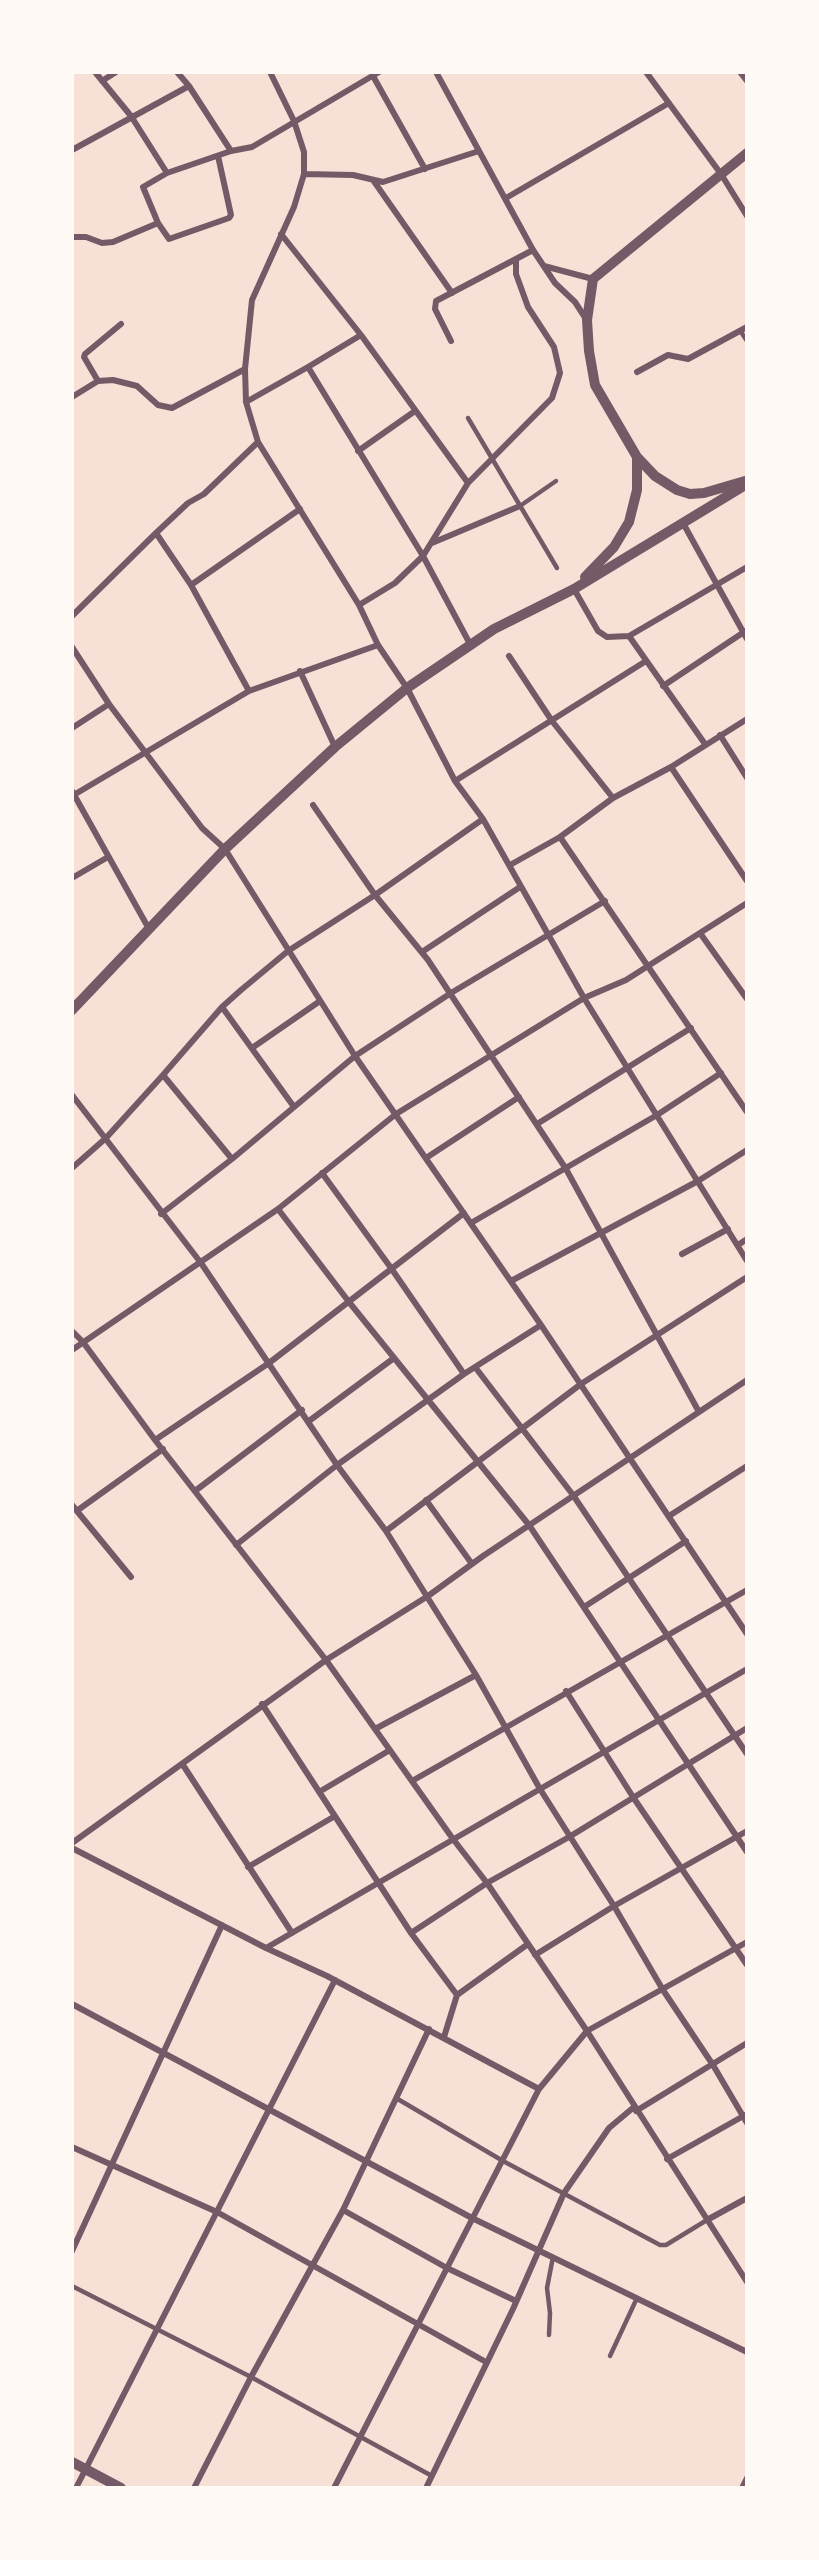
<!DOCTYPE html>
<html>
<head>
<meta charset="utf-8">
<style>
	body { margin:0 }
	#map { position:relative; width:819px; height:2560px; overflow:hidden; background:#f7e1d7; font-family:Lato,sans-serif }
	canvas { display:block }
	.frame { position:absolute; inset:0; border:74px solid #fffaf5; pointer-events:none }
</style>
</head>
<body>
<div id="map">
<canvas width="819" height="2560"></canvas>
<div class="frame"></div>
</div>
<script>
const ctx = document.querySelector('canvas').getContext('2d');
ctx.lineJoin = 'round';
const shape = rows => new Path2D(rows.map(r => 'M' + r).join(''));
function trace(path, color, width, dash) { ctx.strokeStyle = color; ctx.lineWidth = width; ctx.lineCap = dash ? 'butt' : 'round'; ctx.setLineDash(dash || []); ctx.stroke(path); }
trace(shape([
	[741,332,747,341],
	[468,418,557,568],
	[520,506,556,481],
	[396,2098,503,2161,660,2245,666,2245,707,2220],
	[72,2286,251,2377,432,2476],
	[549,2335,550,2313,547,2288,553,2257],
	[610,2356,637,2298]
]), '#755966', 4.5);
trace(shape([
	[95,72,131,116,167,173],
	[177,72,189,86,231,151],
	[270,72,294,121,304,152,304,174,294,207,252,300,245,369,246,402,258,442,359,605,378,645,407,688,455,781,483,819,584,998,747,1261],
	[436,72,533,250,555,283,575,302,586,319],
	[646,72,721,174,747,216],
	[740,72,747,81],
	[373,76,425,169],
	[102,81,116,72],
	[72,150,189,86],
	[218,156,231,215,229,218,169,239,158,223,143,187,167,173,231,151,252,147,379,72],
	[304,174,353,175,383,182,479,151],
	[373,180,452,293],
	[506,198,669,103],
	[281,234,361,335,468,483],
	[72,237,86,237,102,243,113,242,158,223],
	[544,266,593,279],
	[451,341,435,309,436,301,533,250],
	[308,367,361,335],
	[637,372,668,355,688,359,747,327],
	[98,381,84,357,85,354,121,324],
	[72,397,98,381,113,380,137,386,158,405,172,408,245,369],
	[246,402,308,367,423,556,470,644],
	[358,451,415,411],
	[683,523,747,639],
	[156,533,191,585,249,691],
	[432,543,520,506],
	[191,585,300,509],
	[574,589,598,631,607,637,629,636,705,744],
	[359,605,395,583,423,556,468,483,552,398,560,373,554,347,528,307,516,274,516,259],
	[72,616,156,533,188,503,204,494,258,442],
	[629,636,747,567],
	[72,647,109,704,202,828,225,849,355,1056,541,1325,747,1634],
	[509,656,552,721,613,798],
	[300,671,335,747],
	[663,686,747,630],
	[72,728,109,704],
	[720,735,747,778],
	[671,767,747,881],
	[455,781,646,661],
	[72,791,149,929],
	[72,796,249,691,378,645],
	[313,805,375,895,428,960,566,1169,699,1412],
	[560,837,747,1112],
	[510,865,560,837,613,798,671,767,747,719],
	[72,878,108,857],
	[700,933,747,999],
	[422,952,520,887],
	[222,1007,294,1107],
	[252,1048,320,1001],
	[163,1075,232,1159],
	[72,1095,201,1263,337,1465,386,1531,476,1675,540,1789,614,1906,663,1990,713,2065,747,2123],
	[537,1124,691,1028],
	[426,1158,519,1097],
	[72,1168,106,1138,163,1075,222,1007,241,990,288,951,375,895,483,819],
	[322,1173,391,1268,464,1374],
	[278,1209,349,1302,529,1525,747,1852],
	[161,1214,232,1159,355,1056,451,993,605,901],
	[471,1223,657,1115,721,1073],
	[738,1245,747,1239],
	[682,1254,728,1229],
	[511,1281,698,1181,747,1150],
	[72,1331,83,1342,155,1440,326,1660,453,1839,487,1883,587,2031,747,2282],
	[72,1350,278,1209,396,1114,584,998,626,980,747,903],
	[475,1367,573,1495,747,1754],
	[309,1421,394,1358],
	[155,1440,269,1363,464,1213],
	[195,1491,302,1410],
	[426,1500,472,1564],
	[72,1505,131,1577],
	[78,1510,163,1449],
	[669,1516,747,1466],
	[386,1531,581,1384,747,1277],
	[236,1545,337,1465,464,1374,541,1325],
	[584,1607,686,1541],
	[566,1691,633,1797,747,1965],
	[262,1704,411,1933,457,1995],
	[375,1729,476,1675],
	[183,1765,292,1933],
	[412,1781,747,1590],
	[319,1792,390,1750],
	[72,1843,326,1660,428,1596,483,1556,747,1380],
	[72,1848,266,1948,327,1976,539,2089],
	[248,1867,335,1816],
	[411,1933,487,1883,569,1837,747,1728],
	[266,1948,747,1669],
	[535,1955,614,1906,747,1831],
	[72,2004,472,2218,747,2352],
	[444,2037,457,1995,528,1944],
	[636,2111,747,2043],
	[72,2147,217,2212,486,2362],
	[667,2159,747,2114],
	[343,2210,447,2268,516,2301],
	[707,2220,747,2198],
	[72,2251,222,1925],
	[76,2488,335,1980],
	[194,2488,251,2377,343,2210,429,2029],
	[334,2488,539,2089,587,2031,747,1942],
	[426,2488,513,2309,564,2193,609,2128,634,2107],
	[742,2488,747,2478]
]), '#755966', 6);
trace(shape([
	[745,481,704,493,690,494,677,490,655,476,637,457,595,385,589,351,587,320,593,279,747,153],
	[585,577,614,547,629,522,637,490,637,457],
	[72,1010,225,849,335,747,407,688,494,629,574,589,747,484],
	[72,2462,121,2488]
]), '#755966', 10);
</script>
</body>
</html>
